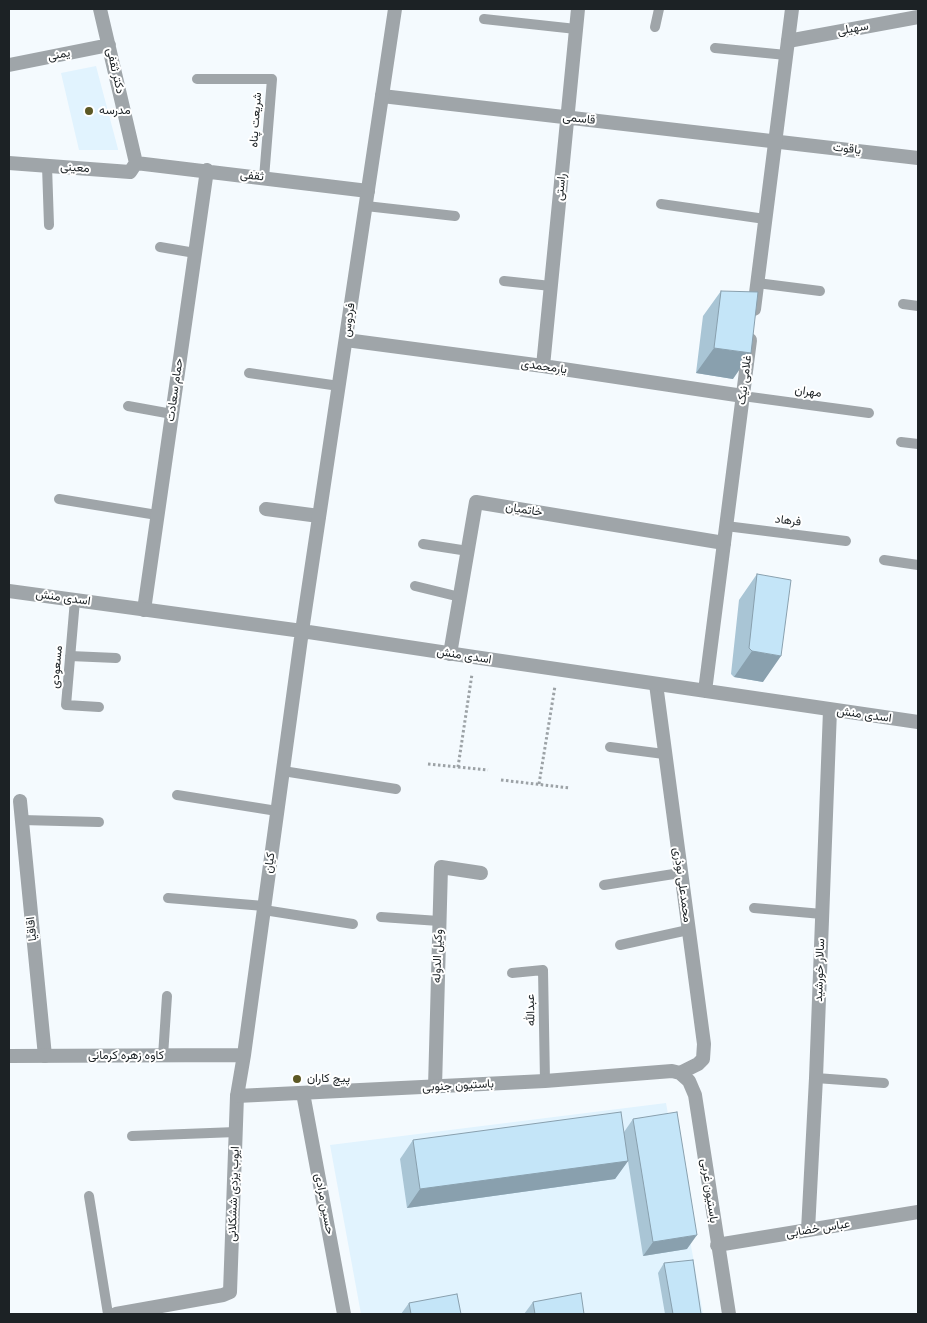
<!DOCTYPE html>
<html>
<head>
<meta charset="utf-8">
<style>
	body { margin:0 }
	#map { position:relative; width:927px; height:1323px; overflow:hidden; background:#f4fafe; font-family:"Times New Roman",serif }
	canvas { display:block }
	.frame { position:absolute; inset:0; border:10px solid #1c2225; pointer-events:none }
</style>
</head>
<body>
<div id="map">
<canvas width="927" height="1323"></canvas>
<div class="frame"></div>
</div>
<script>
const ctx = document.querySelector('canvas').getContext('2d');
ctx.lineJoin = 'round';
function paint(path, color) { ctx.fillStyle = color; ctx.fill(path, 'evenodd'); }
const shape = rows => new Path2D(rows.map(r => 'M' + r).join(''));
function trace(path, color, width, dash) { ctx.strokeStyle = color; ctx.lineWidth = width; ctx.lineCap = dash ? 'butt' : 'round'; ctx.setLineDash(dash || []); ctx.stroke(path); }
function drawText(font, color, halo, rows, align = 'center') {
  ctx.font = font + ' "Times New Roman",Vazirmatn,serif'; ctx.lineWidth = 4; ctx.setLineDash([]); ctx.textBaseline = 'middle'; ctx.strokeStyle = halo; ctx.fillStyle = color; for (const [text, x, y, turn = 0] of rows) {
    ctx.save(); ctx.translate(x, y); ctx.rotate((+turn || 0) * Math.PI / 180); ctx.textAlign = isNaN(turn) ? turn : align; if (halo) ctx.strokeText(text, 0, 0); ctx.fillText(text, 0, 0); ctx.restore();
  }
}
paint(shape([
	[96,66,118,149,118,150,79,150,61,73],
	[666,1103,703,1314,361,1314,330,1145]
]), '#e1f3fe');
trace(shape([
	[428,764,458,767,472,674],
	[458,767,488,770],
	[501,780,570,788],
	[539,784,555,686]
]), '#9ca2a6', 3, [2.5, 2.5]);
trace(shape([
	[484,19,576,29],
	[655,27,659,9],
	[715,48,786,55],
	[197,79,272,79,264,178],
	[47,166,49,225],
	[661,204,765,219],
	[366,206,455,216],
	[160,247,195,253],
	[504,281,551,286],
	[757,283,820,291],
	[903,304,918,306],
	[249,373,339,386],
	[743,396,869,413],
	[128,406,172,414],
	[901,442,918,444],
	[59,499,157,515],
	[726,526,846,541],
	[423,544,468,551],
	[884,560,918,565],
	[415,586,460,597],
	[75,600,66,705,99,707],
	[70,656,116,658],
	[610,747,664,754],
	[283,771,396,789],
	[177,795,277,811],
	[22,820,99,822],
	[604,885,680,873],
	[168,898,264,906],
	[754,908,822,914],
	[264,910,353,924],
	[381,917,439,921],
	[620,945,688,930],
	[512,973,543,970,545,1081],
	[163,1056,167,996],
	[816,1078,884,1083],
	[132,1136,236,1132],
	[89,1196,108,1314]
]), '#9fa5a9', 10);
trace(shape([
	[100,9,136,163],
	[788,41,918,17],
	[9,65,109,45],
	[382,96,918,158],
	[9,163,130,172,136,163],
	[136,163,368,191],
	[346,340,543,366,743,396],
	[543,366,578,9],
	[266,509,319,516],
	[144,610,207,170],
	[450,654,476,502,724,543],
	[656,684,704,1044,703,1059,698,1064,680,1073],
	[20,801,45,1056],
	[435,1087,441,867,481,873],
	[808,1230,816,1078,830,710],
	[116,1314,223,1295,230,1292,237,1096]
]), '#9fa5a9', 14);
trace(shape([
	[395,9,302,631,244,1055,237,1096,545,1081,672,1071,680,1073,689,1081,695,1095,729,1314],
	[754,309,792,9],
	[9,591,302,631,474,657,918,722],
	[705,691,750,340],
	[9,1056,244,1055],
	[303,1093,344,1314],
	[717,1245,918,1212]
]), '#9fa5a9', 14);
paint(shape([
	[721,291,733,379,696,373,703,316],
	[757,574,763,682,734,677,731,674,739,600],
	[633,1119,687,1249,643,1256,628,1161,615,1179,407,1208,400,1159,413,1140,624,1132],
	[664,1263,701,1314,665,1314,658,1273],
	[533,1302,584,1314,524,1314],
	[409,1303,461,1314,401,1314]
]), '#a9c5d5');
paint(shape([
	[714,348,751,353,733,379,696,373],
	[752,651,781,656,763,682,734,677],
	[628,1161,615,1179,407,1208,420,1189],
	[697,1235,687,1249,643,1256,653,1242]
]), '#89a0ae');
const building = shape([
	[721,291,758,292,751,353,714,348,721,291],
	[757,574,791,580,781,656,752,651,749,648,757,574],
	[621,1112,628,1161,420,1189,413,1140,621,1112],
	[677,1112,697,1235,653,1242,633,1119,677,1112],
	[693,1260,701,1314,673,1314,664,1263,693,1260],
	[581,1293,584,1314,535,1314,533,1302,581,1293],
	[457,1294,461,1314,411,1314,409,1303,457,1294]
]);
paint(building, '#c4e5f8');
trace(building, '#89a0ae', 1);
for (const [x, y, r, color] of [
	[89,111,5,"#5c5824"],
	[297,1079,5,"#5c5824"]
]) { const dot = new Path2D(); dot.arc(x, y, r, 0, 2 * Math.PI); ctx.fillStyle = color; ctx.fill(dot); trace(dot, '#fff', 2); }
drawText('12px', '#1c2225', '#fff', [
	["سهیلی",853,29,-10],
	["یمنی",59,55,-11],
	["دکتر ثقفی",115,71,77],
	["قاسمی",579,119,6],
	["شریعت پناه",256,120,-86],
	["یاقوت",847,149,7],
	["معینی",75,168,4],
	["ثقفی",252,176,7],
	["راستی",561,187,-84],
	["فردوس",349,320,-82],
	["یارمحمدی",544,367,8],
	["غلامی نیک",745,380,-83],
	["حمام سعادت",175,390,-82],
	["مهران",808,392,8],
	["خاتمیان",524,510,9],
	["فرهاد",788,521,7],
	["اسدی منش",63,598,8],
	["اسدی منش",464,656,9],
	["مسعودی",57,667,-85],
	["اسدی منش",864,715,8],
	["کیان",270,863,-82],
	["محمدعلی نوذری",682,885,82],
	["اقاقیا",32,929,-96],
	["وکیل الدوله",438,956,-88],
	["سالار خورشید",820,970,-88],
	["عبدالله",531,1010,-91],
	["کاوه زهره کرمانی",126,1056],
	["باستیون جنوبی",458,1086,-3],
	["باستیون غربی",709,1191,82],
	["ایوب یزدی ششکلانی",234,1194,-88],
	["حسین مرادی",324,1204,79],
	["عباس خضابی",818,1229,-9]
]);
drawText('12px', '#1c2225', '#fff', [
	["مدرسه",99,111],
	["پیچ کاران",307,1079]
], 'left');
</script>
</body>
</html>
